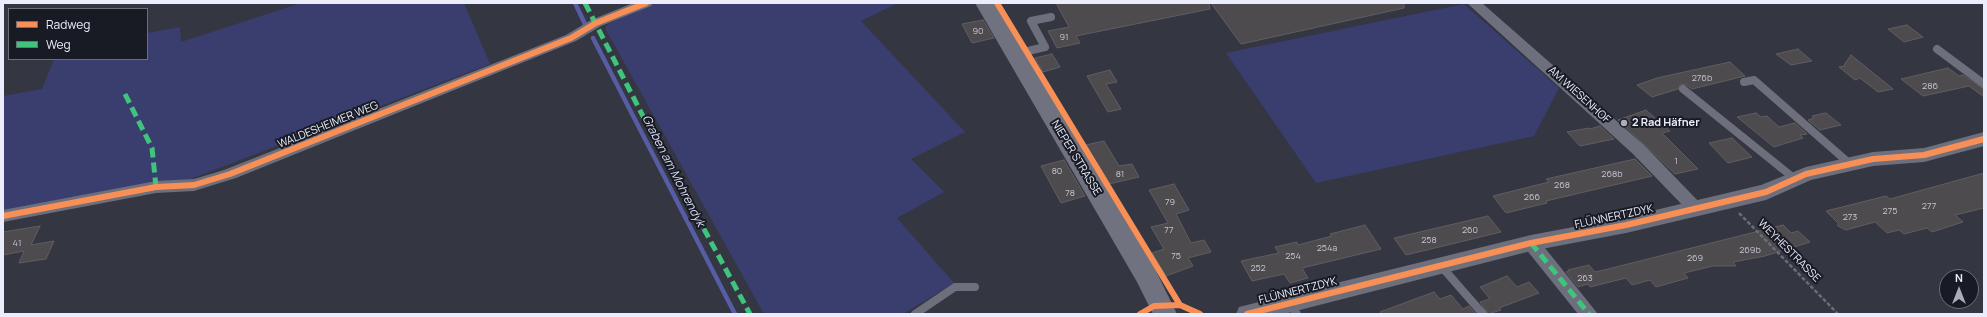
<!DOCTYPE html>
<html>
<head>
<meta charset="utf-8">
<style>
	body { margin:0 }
	#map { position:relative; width:1987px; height:317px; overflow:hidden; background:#343642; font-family:Manrope,sans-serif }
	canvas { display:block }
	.frame { position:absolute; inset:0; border:4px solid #ebedfc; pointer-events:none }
	.legend { position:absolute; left:8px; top:8px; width:140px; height:52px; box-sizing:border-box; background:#181a24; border:1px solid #6c6e7a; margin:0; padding:5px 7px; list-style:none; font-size:12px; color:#ebedfc }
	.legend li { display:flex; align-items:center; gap:8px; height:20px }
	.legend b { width:20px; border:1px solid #6c6e7a }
	.north { position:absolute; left:1939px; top:269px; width:40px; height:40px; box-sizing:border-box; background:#181a24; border:1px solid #6c6e7a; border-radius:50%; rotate:0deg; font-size:11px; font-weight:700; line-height:16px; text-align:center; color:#ebedfc }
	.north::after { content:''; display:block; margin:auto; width:14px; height:18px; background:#abadbb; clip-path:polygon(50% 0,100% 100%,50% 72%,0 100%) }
</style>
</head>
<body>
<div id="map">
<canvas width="1987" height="317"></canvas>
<div class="frame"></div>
<ul class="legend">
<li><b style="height:5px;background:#f78f57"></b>Radweg</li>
<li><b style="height:5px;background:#40c37c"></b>Weg</li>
</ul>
<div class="north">N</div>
</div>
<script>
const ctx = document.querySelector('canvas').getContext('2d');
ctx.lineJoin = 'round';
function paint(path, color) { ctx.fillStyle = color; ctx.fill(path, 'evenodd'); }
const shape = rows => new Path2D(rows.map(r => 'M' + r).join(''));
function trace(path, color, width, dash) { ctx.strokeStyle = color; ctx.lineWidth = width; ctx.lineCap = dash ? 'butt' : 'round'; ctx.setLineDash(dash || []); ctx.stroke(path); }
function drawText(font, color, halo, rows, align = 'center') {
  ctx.font = font + ' Manrope,sans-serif'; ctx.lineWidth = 4; ctx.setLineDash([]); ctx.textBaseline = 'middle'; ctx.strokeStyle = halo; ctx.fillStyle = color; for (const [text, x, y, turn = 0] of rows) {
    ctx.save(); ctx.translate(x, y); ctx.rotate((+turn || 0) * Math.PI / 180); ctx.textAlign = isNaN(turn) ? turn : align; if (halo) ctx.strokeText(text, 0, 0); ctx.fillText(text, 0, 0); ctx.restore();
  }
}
paint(shape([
	[301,3,464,3,490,64,188,180,3,213,3,96,42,89,54,59,147,59,147,33,180,27,181,42],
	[656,3,898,3,861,21,965,132,911,159,944,192,897,218,954,283,903,314,764,314,605,28,608,24],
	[1464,4,1559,88,1534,136,1316,183,1226,53]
]), '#3a3e6f');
trace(shape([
	[575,3,585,24],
	[593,38,735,314]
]), '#575da5', 4.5);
const building = shape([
	[1056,3,1209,3,1210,9,1076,36,1080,43,1057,48,1048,31,1069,27,1056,3],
	[1211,3,1404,3,1404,8,1241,44,1211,3],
	[983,20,994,38,972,43,962,24,983,20],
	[1907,25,1923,37,1904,42,1888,29,1907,25],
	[1798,49,1812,61,1791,65,1776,54,1798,49],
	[1052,54,1060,67,1043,72,1035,58,1052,54],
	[1851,55,1893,89,1878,92,1860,78,1855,80,1839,67,1845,66,1844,65,1851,55],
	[1730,62,1745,76,1692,89,1686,85,1681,84,1678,89,1652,97,1637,85,1657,78,1730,62],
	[1948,68,1959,76,1963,75,1984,89,1984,97,1969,86,1923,96,1901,79,1948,68],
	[1110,70,1117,82,1106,84,1121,109,1108,112,1087,76,1110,70],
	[1646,110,1670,131,1662,133,1698,169,1675,174,1618,120,1646,110],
	[1756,113,1761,117,1767,116,1779,127,1795,123,1807,134,1800,135,1803,138,1774,147,1737,117,1756,113],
	[1826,113,1841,125,1820,130,1808,120,1814,118,1812,116,1826,113],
	[1600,126,1614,139,1580,146,1567,132,1589,128,1590,129,1600,126],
	[1732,138,1752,157,1728,163,1709,143,1732,138],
	[1104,141,1119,166,1132,164,1139,177,1109,184,1086,145,1104,141],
	[1635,159,1652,176,1546,201,1547,203,1506,213,1493,196,1549,182,1546,179,1635,159],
	[1064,160,1085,196,1061,203,1041,166,1064,160],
	[1984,173,1984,208,1955,215,1963,222,1932,232,1927,228,1904,234,1899,230,1887,233,1875,222,1846,230,1838,226,1838,223,1826,211,1886,196,1890,199,1984,173],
	[1174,184,1189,210,1176,214,1191,243,1204,240,1211,252,1188,258,1193,266,1166,276,1152,253,1164,249,1151,227,1168,223,1149,190,1174,184],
	[1488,216,1501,232,1406,255,1394,238,1488,216],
	[1365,225,1381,249,1302,268,1308,278,1290,283,1284,274,1252,281,1241,261,1279,253,1275,247,1297,242,1298,245,1332,236,1330,234,1365,225],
	[1783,225,1791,233,1798,231,1810,242,1765,256,1733,262,1736,266,1713,266,1684,273,1688,278,1656,287,1650,280,1632,285,1626,278,1590,287,1588,284,1578,287,1566,272,1569,271,1568,270,1589,265,1595,272,1604,270,1783,225],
	[40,226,31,245,54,241,46,259,19,263,24,251,3,255,3,232,40,226],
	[1507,276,1517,287,1529,282,1539,293,1499,308,1501,310,1488,314,1480,302,1490,299,1480,287,1507,276],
	[1434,292,1440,299,1451,295,1463,309,1469,306,1476,314,1381,314,1380,312,1434,292]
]);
paint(building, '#4e4b4e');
trace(building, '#615d61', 1);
trace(shape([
	[1739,213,1838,314]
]), '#6b6c77', 2.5, [4, 2]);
trace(shape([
	[1937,49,1984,84],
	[1015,54,1045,47,1031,21,1051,17],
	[1744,82,1754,80,1850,164],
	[1683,89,1795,179],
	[1441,266,1483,314],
	[1289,304,1297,314],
	[915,314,955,287,975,287]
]), '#6d6f7c', 8);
paint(shape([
	[633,3,653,3,651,6,601,26,576,41,236,178,194,191,156,193,3,222,3,210,156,181,194,179,224,170,566,35,591,20,633,3],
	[1467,3,1482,3,1645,146,1702,205,1704,209,1702,213,1696,215,1690,213,1633,154,1467,3],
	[1531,236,1537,238,1598,314,1578,314,1525,248,1522,243,1525,238,1531,236]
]), '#6d6f7c');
paint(shape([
	[1984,132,1984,146,1924,162,1873,166,1811,180,1766,200,1626,233,1531,251,1284,314,1236,314,1239,307,1247,305,1531,235,1626,217,1761,185,1806,167,1873,152,1924,148,1984,132]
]), '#6d6f7c');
paint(shape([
	[975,3,995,3,1156,271,1177,314,1153,314,1137,282,975,3]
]), '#707280');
trace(shape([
	[585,3,646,122,750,314],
	[125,94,152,148,156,187],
	[1531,243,1589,314]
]), '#40c37c', 5, [10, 5]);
trace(shape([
	[997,3,1180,305],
	[3,216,156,187,194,185,230,174,571,38,596,23,646,3],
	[1140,314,1154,306,1180,305,1200,314],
	[1247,314,1531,243,1626,225,1766,192,1806,174,1873,159,1924,155,1984,139]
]), '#f78f57', 6);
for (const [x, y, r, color] of [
	[1624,123,4,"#abadbb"]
]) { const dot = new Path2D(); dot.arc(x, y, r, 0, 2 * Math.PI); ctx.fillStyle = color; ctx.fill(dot); trace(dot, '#181a24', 1.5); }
drawText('9px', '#c4c4d0', null, [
	["90",978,31],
	["91",1064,37],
	["276b",1702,78],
	["286",1930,86],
	["1",1676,161],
	["80",1057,171],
	["81",1120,174],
	["268b",1612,174],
	["268",1562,185],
	["78",1070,193],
	["266",1532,197],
	["79",1170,202],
	["277",1929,206],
	["275",1890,211],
	["273",1850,217],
	["77",1169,230],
	["260",1470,230],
	["258",1429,240],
	["41",17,243],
	["254a",1327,248],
	["269b",1750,250],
	["75",1176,256],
	["254",1293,256],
	["269",1695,258],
	["252",1258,268],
	["263",1585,278]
]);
drawText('11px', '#ebedfc', '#181a24', [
	["AM WIESENHOF",1579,95,42],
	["WALDESHEIMER WEG",328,125,-22],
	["NIEPER STRASSE",1076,158,59],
	["FLÜNNERTZDYK",1614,217,-12],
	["WEYHESTRASSE",1789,251,45],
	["FLÜNNERTZDYK",1298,291,-14]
]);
drawText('bold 11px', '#ebedfc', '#181a24', [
	["2 Rad Häfner",1632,123]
], 'left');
drawText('italic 12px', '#d9dcf2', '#181a24', [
	["Graben am Mohrendyk",673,171,63]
]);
</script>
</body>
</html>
